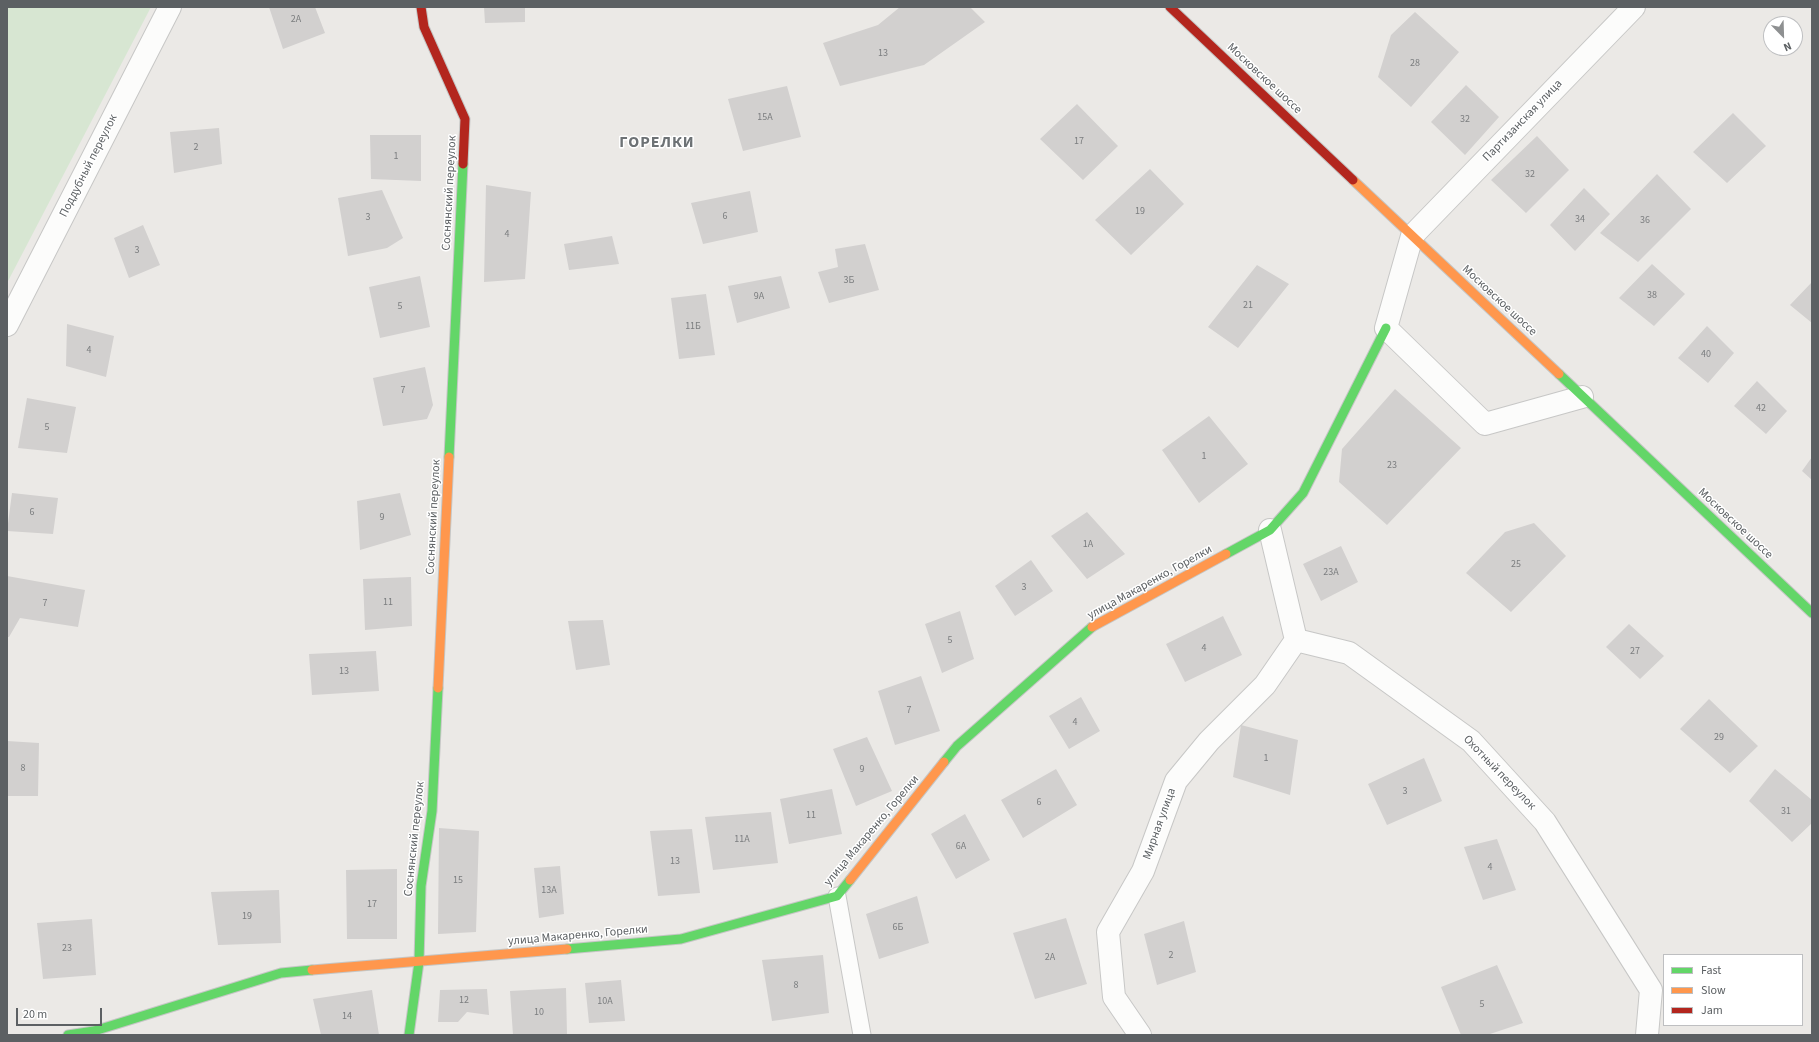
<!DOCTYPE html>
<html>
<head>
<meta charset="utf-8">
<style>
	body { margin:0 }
	#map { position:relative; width:1819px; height:1042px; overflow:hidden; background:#ebe9e6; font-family:"Source Sans 3",sans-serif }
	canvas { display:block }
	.frame { position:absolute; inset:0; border:8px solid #5c6063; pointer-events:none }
	.legend { position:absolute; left:1663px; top:954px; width:140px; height:72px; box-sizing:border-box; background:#fff; border:1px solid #bebfc1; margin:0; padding:5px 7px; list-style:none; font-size:12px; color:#5c6063 }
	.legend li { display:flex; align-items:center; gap:8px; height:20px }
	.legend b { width:20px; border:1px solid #bebfc1 }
	.north { position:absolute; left:1763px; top:16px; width:40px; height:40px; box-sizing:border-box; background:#fff; border:1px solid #bebfc1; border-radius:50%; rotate:157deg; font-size:11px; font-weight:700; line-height:16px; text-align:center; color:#5c6063 }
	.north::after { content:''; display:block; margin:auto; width:14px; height:18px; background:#8e9091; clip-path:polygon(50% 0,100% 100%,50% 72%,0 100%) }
	.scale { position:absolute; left:16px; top:1008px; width:86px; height:18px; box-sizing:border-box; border:2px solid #5c6063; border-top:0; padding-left:5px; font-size:12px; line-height:14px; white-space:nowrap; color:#5c6063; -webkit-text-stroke:3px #fff; paint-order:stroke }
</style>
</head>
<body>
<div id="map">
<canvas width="1819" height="1042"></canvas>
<div class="frame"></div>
<ul class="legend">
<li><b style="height:5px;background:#63d668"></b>Fast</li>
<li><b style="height:5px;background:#ff974d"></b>Slow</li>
<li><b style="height:5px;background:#b3261e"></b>Jam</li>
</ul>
<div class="north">N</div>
<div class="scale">20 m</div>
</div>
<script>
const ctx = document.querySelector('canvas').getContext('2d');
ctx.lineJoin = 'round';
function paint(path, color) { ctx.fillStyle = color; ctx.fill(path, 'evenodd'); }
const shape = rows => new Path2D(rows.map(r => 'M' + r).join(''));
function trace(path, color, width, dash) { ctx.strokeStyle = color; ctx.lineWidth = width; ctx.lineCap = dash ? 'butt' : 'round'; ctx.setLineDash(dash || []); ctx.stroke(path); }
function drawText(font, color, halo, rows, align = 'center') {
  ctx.font = font + ' "Source Sans 3",sans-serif'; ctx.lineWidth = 3; ctx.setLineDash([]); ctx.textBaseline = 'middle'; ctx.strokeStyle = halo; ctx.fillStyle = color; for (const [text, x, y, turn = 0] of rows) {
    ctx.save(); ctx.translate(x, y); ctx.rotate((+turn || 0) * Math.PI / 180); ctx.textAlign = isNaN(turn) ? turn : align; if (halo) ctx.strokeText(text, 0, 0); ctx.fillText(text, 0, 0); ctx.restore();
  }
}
paint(shape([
	[7,7,151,7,7,283]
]), '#d7e6d2');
paint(shape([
	[269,7,315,7,325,33,283,49],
	[484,7,525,7,525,22,485,23],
	[900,7,970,7,985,22,924,65,840,86,823,43,878,25],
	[1415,12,1459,52,1411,107,1378,77,1391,35],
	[1466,85,1499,117,1465,155,1431,122],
	[787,86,801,137,743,151,728,99],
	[1077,104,1118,146,1083,180,1040,139],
	[1733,113,1766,146,1727,183,1693,152],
	[219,128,222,164,174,173,170,132],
	[370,135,421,135,421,181,371,179],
	[1537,136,1569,170,1526,213,1491,180],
	[1150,169,1184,204,1131,255,1095,220],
	[1657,174,1691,209,1638,262,1600,233],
	[486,185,531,192,525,279,484,282],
	[1584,188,1610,214,1575,251,1550,225],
	[382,190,403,238,387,248,348,256,338,198],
	[750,191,758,232,703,244,691,203],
	[143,225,160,265,129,278,114,238],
	[612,236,619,264,569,270,564,244],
	[865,244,879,290,829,303,818,272,838,267,835,249],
	[1652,264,1685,294,1654,326,1619,298],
	[1257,265,1289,284,1238,348,1208,327],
	[420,276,430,327,380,338,369,287],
	[781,276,790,308,737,323,728,286],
	[1812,282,1812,323,1790,305],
	[706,294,715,355,679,359,671,298],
	[67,324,114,336,106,377,66,366],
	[1707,326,1734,353,1708,383,1678,358],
	[425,367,433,405,427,419,383,426,373,378],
	[1757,381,1787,411,1766,434,1734,406],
	[1395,389,1461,448,1387,525,1339,482,1342,449],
	[27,398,76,407,67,453,18,448],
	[1209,416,1248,464,1199,503,1162,450],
	[1812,457,1812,480,1802,471],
	[12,493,58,498,53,534,7,531],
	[400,493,411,535,360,550,357,501],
	[1087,512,1125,554,1087,579,1051,536],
	[1534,523,1566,556,1511,612,1466,573,1505,532],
	[1341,546,1358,582,1321,601,1303,564],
	[1031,560,1053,591,1015,616,995,586],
	[7,576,85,590,78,627,20,618,9,637,7,637],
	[411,577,412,626,365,630,363,579],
	[960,611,974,659,942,673,925,624],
	[1223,616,1242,655,1185,682,1166,644],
	[603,620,610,665,576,670,568,621],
	[1629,624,1664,656,1640,679,1606,647],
	[376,651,379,691,312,695,309,654],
	[921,676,940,731,895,745,878,691],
	[1081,697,1100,731,1069,749,1049,716],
	[1709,699,1758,746,1730,773,1680,729],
	[1241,725,1298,740,1290,795,1233,777],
	[867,737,892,791,856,806,833,749],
	[7,741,39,743,38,796,7,796],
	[1424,758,1442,801,1387,825,1368,784],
	[1056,769,1077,805,1023,838,1001,800],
	[1775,769,1812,800,1812,823,1792,842,1749,801],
	[832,789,842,834,789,844,780,799],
	[771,812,778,863,713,870,705,817],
	[965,814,990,860,956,879,931,834],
	[439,828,479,831,476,932,438,934],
	[692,829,700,893,658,896,650,831],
	[1497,839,1516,890,1483,900,1464,847],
	[560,866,564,914,539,918,534,868],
	[397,869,397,939,347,939,346,870],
	[279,890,281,943,218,945,211,892],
	[917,896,929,943,879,959,866,914],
	[1066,918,1087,984,1035,999,1013,933],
	[92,919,96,975,43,979,37,923],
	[1184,921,1196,972,1157,985,1144,934],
	[823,955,829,1013,772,1021,762,960],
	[1497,965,1523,1023,1487,1035,1461,1035,1441,987],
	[621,980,625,1021,589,1023,585,983],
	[566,988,567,1035,513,1035,510,991],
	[487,989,489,1015,467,1012,458,1022,438,1022,440,990],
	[372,990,379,1035,321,1035,313,999]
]), '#d2d0cf');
const lane = shape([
	[837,896,862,1035]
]);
const street = shape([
	[7,325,170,7],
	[1582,397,1485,424,1386,328,1412,236,1634,7],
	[1270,530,1296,640,1349,653,1471,741,1545,822,1651,990,1647,1035],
	[1140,1035,1114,997,1108,932,1143,871,1176,781,1209,741,1265,685,1296,640]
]);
const fast = shape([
	[1559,374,1812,613],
	[449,457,463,164],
	[1226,554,1270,530,1303,493,1386,328],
	[944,762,957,746,1092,627],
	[567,949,681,939,837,896,850,880],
	[68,1035,94,1031,281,973,312,970],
	[409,1035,419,962,421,886,432,811,438,688]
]);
const slow = shape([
	[1353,180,1559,374],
	[1092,627,1226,554],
	[438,688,449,457],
	[850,880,944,762],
	[312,970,567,949]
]);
const jam = shape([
	[421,7,424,27,465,119,463,164],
	[1170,7,1353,180]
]);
trace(lane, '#c7c7c6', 19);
trace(street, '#c7c7c6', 24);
trace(fast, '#c5c6c5', 11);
trace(slow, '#c5c6c5', 11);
trace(jam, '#c5c6c5', 11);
trace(lane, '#fcfcfb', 17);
trace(street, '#fcfcfb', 22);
trace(fast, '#63d668', 9);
trace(slow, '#ff974d', 9);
trace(jam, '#b3261e', 9);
drawText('10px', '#7b7d7f', null, [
	["2А",296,20],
	["13",883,54],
	["28",1415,64],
	["15А",765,118],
	["32",1465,120],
	["17",1079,142],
	["2",196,148],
	["1",396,157],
	["32",1530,175],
	["19",1140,212],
	["6",725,217],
	["3",368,218],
	["34",1580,220],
	["36",1645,221],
	["4",507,235],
	["3",137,251],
	["3Б",849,281],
	["38",1652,296],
	["9А",759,297],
	["21",1248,306],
	["5",400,307],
	["11Б",693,327],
	["4",89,351],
	["40",1706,355],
	["7",403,391],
	["42",1761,409],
	["5",47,428],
	["1",1204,457],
	["23",1392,466],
	["6",32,513],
	["9",382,518],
	["1А",1088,545],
	["25",1516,565],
	["23А",1331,573],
	["3",1024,588],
	["11",388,603],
	["7",45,604],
	["5",950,641],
	["4",1204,649],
	["27",1635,652],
	["13",344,672],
	["7",909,711],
	["4",1075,723],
	["29",1719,738],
	["1",1266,759],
	["8",23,769],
	["9",862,770],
	["3",1405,792],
	["6",1039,803],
	["31",1786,812],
	["11",811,816],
	["11А",742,840],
	["6А",961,847],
	["13",675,862],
	["4",1490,868],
	["15",458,881],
	["13А",549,891],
	["17",372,905],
	["19",247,917],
	["6Б",898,928],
	["23",67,949],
	["2",1171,956],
	["2А",1050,958],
	["8",796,986],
	["12",464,1001],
	["10А",605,1002],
	["5",1482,1005],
	["10",539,1013],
	["14",347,1017]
]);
drawText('12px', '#5c6063', '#fff', [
	["Московское шоссе",1264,79,43],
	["Партизанская улица",1523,121,-46],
	["Поддубный переулок",89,166,-63],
	["Соснянский переулок",450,193,-87],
	["Московское шоссе",1499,301,43],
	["Соснянский переулок",434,517,-87],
	["Московское шоссе",1735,524,43],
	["улица Макаренко, Горелки",1150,583,-29],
	["Охотный переулок",1499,773,46],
	["Мирная улица",1160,824,-70],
	["улица Макаренко, Горелки",872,831,-50],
	["Соснянский переулок",415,839,-84],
	["улица Макаренко, Горелки",578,936,-5]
]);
ctx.letterSpacing = '1px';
drawText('bold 16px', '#6d7275', '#fff', [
	["ГОРЕЛКИ",657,143]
]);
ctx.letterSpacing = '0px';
</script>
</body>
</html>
